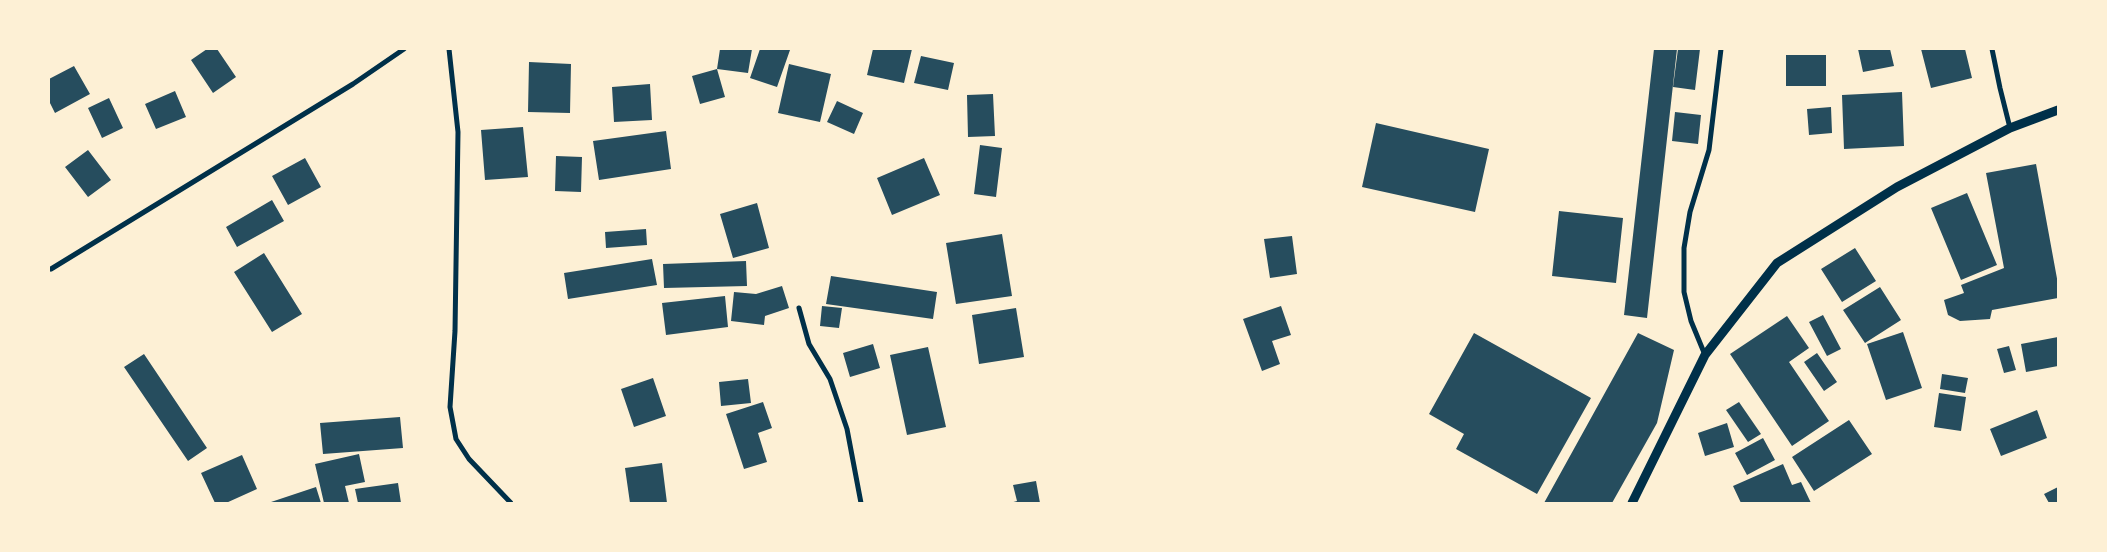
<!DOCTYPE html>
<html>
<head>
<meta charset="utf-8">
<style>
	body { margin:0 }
	#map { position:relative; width:2107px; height:552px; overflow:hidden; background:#fdf0d5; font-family:"Roboto Serif",serif }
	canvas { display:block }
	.frame { position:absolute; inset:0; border:50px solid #fdf0d5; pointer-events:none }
</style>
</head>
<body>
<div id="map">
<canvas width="2107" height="552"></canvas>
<div class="frame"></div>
</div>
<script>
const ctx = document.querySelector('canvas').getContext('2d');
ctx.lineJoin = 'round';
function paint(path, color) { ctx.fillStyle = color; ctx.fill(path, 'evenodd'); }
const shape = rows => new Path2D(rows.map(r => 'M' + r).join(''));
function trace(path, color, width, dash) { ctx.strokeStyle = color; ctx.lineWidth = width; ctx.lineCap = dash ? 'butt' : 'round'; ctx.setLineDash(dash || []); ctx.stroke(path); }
paint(shape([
	[207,49,217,49,236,77,213,93,191,60],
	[720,49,752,49,748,73,717,69],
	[760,49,790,50,777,87,750,78],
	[873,49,912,49,904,83,867,75],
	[1654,49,1677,49,1647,318,1624,315],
	[1678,49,1700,49,1695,90,1673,87],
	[1858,49,1890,49,1894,66,1863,72],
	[1921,49,1965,49,1972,78,1931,88],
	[1786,55,1826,55,1826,86,1786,86],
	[921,56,954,63,948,90,914,83],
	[529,62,571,64,570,113,528,112],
	[789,64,831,74,820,122,778,113],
	[74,66,90,94,55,113,49,101,49,79],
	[717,69,725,97,700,104,692,76],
	[650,84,652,120,614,122,612,87],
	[175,91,186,117,156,129,145,104],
	[1902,92,1904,146,1844,149,1842,95],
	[993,94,995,136,968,137,967,95],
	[109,98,123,128,102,138,88,108],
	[837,101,863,113,854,134,827,122],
	[1831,107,1832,133,1809,135,1807,109],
	[1675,112,1701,115,1698,144,1672,141],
	[1376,123,1489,149,1475,212,1362,187],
	[523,127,528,177,485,180,481,130],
	[666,131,671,169,599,180,593,141],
	[980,145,1002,148,996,197,974,194],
	[88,150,111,180,88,197,65,167],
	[556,156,582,157,581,192,555,191],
	[305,158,321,187,288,205,272,176],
	[924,158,940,195,892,215,877,178],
	[2036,164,2058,284,2058,298,1992,310,1990,319,1960,321,1948,315,1944,300,1964,293,1961,285,2004,268,1986,173],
	[1967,193,1997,265,1961,280,1931,208],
	[272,200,284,221,237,247,226,227],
	[757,203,769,248,733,258,720,214],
	[1559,211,1623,218,1616,283,1552,276],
	[646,229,647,245,606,248,605,232],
	[1002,234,1012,296,956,304,946,243],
	[1292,236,1297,274,1270,278,1264,239],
	[1855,248,1876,281,1842,302,1821,269],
	[264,253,302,314,272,332,234,272],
	[652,259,657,285,568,299,564,273],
	[746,261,747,286,664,288,663,264],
	[831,276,937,292,933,319,826,304],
	[782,286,789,308,765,316,764,325,731,321,734,292,756,294],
	[1880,287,1901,320,1865,343,1843,310],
	[725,296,728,327,666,335,662,303],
	[822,306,842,308,839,328,820,326],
	[1281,306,1291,335,1272,341,1280,364,1262,371,1243,319],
	[1016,308,1024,357,979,364,972,315],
	[1823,315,1841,349,1827,356,1809,322],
	[1787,316,1809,348,1789,362,1829,421,1792,446,1730,354],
	[1903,332,1922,388,1886,400,1867,344],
	[1474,333,1591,398,1537,494,1456,449,1464,434,1429,414],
	[1638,333,1674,350,1657,423,1612,503,1544,503],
	[2058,337,2058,366,2026,372,2021,344],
	[873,344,880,368,850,377,843,353],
	[2009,346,2016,370,2004,373,1997,349],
	[928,347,946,427,907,435,890,355],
	[1817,353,1837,382,1824,391,1804,362],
	[144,354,207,448,188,461,124,367],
	[1942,374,1968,378,1965,393,1940,389],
	[653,378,666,416,634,427,621,389],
	[748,379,751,403,721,406,719,382],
	[1939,393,1966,397,1961,431,1934,427],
	[763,402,772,428,758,433,767,462,744,469,726,414],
	[1739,402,1761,434,1748,442,1726,410],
	[2037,410,2047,438,2001,456,1990,429],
	[400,417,403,448,323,454,320,423],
	[1849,420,1872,454,1814,491,1792,457],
	[1727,423,1734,447,1705,456,1698,433],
	[1763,438,1775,460,1747,475,1735,453],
	[359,454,365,482,345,486,349,503,324,503,315,464],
	[242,455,257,489,226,503,215,503,201,473],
	[662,463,667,503,630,503,625,468],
	[1783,464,1792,485,1801,482,1811,503,1741,503,1733,486],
	[1036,481,1040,503,1010,503,1017,501,1013,485],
	[398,483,401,503,358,503,355,489],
	[316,487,321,503,268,503],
	[2058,487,2058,503,2049,503,2044,494]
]), '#264d5e');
trace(shape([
	[449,49,458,132,455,331,450,407,456,439,469,459,511,503],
	[1992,49,2000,88,2010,128],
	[51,269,353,84,404,49],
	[799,308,809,344,830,379,847,429,861,503],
	[1705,355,1691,321,1684,292,1684,248,1690,212,1709,150,1721,49]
]), '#003049', 5);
trace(shape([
	[1632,503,1705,355,1777,263,1897,187,2010,128,2058,110]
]), '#003049', 9);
</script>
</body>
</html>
